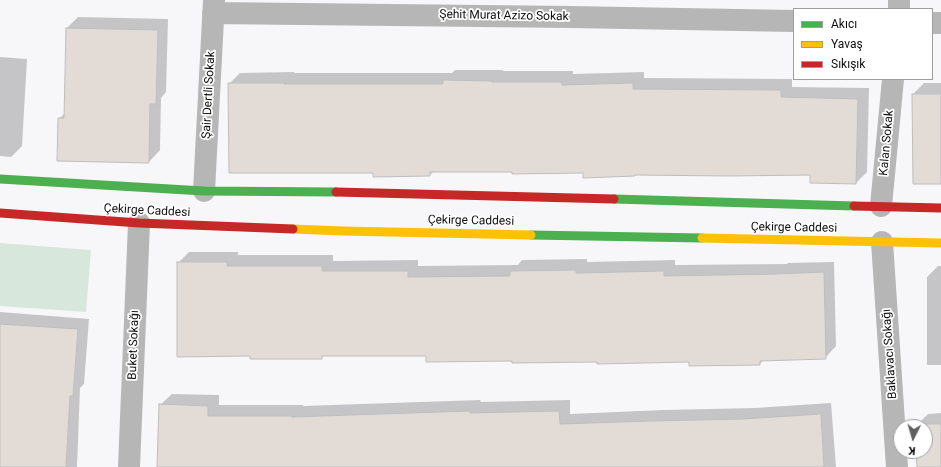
<!DOCTYPE html>
<html>
<head>
<meta charset="utf-8">
<style>
	body { margin:0 }
	#map { position:relative; width:941px; height:467px; overflow:hidden; background:#f7f7f9; font-family:Roboto,sans-serif }
	canvas { display:block }
	.legend { position:absolute; left:793px; top:8px; width:140px; height:72px; box-sizing:border-box; background:#fff; border:1px solid #9e9e9f; margin:0; padding:5px 7px; list-style:none; font-size:12px; color:#0d0d0e }
	.legend li { display:flex; align-items:center; gap:8px; height:20px }
	.legend b { width:20px; border:1px solid #9e9e9f }
	.north { position:absolute; left:893px; top:419px; width:40px; height:40px; box-sizing:border-box; background:#fff; border:1px solid #9e9e9f; border-radius:50%; rotate:185deg; font-size:11px; font-weight:700; line-height:16px; text-align:center; color:#0d0d0e }
	.north::after { content:''; display:block; margin:auto; width:14px; height:18px; background:#5f5f60; clip-path:polygon(50% 0,100% 100%,50% 72%,0 100%) }
</style>
</head>
<body>
<div id="map">
<canvas width="941" height="467"></canvas>
<ul class="legend">
<li><b style="height:5px;background:#4caf50"></b>Akıcı</li>
<li><b style="height:5px;background:#ffc107"></b>Yavaş</li>
<li><b style="height:5px;background:#c62828"></b>Sıkışık</li>
</ul>
<div class="north">K</div>
</div>
<script>
const ctx = document.querySelector('canvas').getContext('2d');
ctx.lineJoin = 'round';
function paint(path, color) { ctx.fillStyle = color; ctx.fill(path, 'evenodd'); }
const shape = rows => new Path2D(rows.map(r => 'M' + r).join(''));
function trace(path, color, width, dash) { ctx.strokeStyle = color; ctx.lineWidth = width; ctx.lineCap = dash ? 'butt' : 'round'; ctx.setLineDash(dash || []); ctx.stroke(path); }
function drawText(font, color, halo, rows, align = 'center') {
  ctx.font = font + ' Roboto,sans-serif'; ctx.lineWidth = 3.5; ctx.setLineDash([]); ctx.textBaseline = 'middle'; ctx.strokeStyle = halo; ctx.fillStyle = color; for (const [text, x, y, turn = 0] of rows) {
    ctx.save(); ctx.translate(x, y); ctx.rotate((+turn || 0) * Math.PI / 180); ctx.textAlign = isNaN(turn) ? turn : align; if (halo) ctx.strokeText(text, 0, 0); ctx.fillText(text, 0, 0); ctx.restore();
  }
}
paint(shape([
	[0,243,91,250,86,312,0,306]
]), '#d7e7dc');
paint(shape([
	[78,17,168,19,166,92,161,98,160,150,149,162,59,119,65,113,67,28],
	[0,57,27,59,22,146,11,157,0,156],
	[455,70,503,70,503,71,573,71,573,74,644,72,644,78,792,79,792,87,869,88,867,172,856,183,811,174,636,174,635,175,584,172,513,171,434,171,430,175,374,172,229,84,240,73,294,72,294,73,452,73],
	[924,83,941,83,941,183,913,94],
	[189,252,238,252,238,255,333,255,333,261,418,260,418,266,518,265,522,260,587,259,587,262,675,260,675,265,787,264,788,263,834,262,836,346,825,358,764,359,760,364,690,365,690,361,513,360,427,355,325,355,321,358,178,263],
	[938,266,941,266,941,365,927,365,927,277],
	[0,312,89,319,84,384,80,388,77,467,0,467],
	[172,394,219,395,219,405,303,405,303,406,480,400,481,402,570,400,570,414,663,410,755,408,831,403,836,467,158,467,160,405],
	[941,413,941,467,918,467,917,451,925,451,925,427,917,427,917,425,928,414]
]), '#0003');
const building = shape([
	[66,28,158,30,156,104,150,104,149,163,57,161,58,118,64,118,66,28],
	[443,80,492,81,492,82,562,82,562,85,633,83,633,89,781,90,781,97,858,99,856,184,810,183,810,175,729,176,635,175,635,176,583,178,583,173,512,174,512,172,430,172,430,176,373,177,373,173,229,173,228,83,284,83,284,84,443,84,443,80],
	[912,94,941,94,941,184,913,184,912,94],
	[177,262,227,262,227,266,322,266,322,271,408,271,408,277,510,276,510,271,576,270,576,273,664,271,664,276,776,274,824,272,826,359,760,361,760,365,689,366,689,362,597,364,597,362,512,363,512,361,426,362,426,356,322,356,322,359,250,359,250,356,177,357,177,262],
	[0,324,78,329,73,396,70,396,66,467,0,467,0,324],
	[159,404,208,406,208,416,292,416,292,417,470,411,470,413,559,411,560,424,651,421,743,419,821,414,824,467,157,467,159,404],
	[916,424,941,424,941,467,917,467,916,451,925,451,925,427,916,427,916,424]
]);
paint(building, '#e3dcd6');
trace(building, '#bebdbe', 1);
trace(shape([
	[899,9,899,0],
	[213,13,570,17,794,21],
	[932,23,941,23],
	[204,191,214,0],
	[881,206,893,79],
	[882,242,897,467],
	[129,467,139,223]
]), '#b6b6b7', 22);
trace(shape([
	[0,179,204,191,336,192],
	[614,199,854,206],
	[531,235,702,238]
]), '#4caf50', 9);
trace(shape([
	[293,229,343,231,531,235],
	[702,238,941,243]
]), '#ffc107', 9);
trace(shape([
	[336,192,614,199],
	[854,206,941,208],
	[0,213,139,223,293,229]
]), '#c62828', 9);
drawText('12px', '#0d0d0e', '#fff', [
	["Şehit Murat Azizo Sokak",504,16,1],
	["Şair Dertli Sokak",209,95,-87],
	["Kalan Sokak",887,143,-85],
	["Çekirge Caddesi",147,211,3],
	["Çekirge Caddesi",471,221,1],
	["Çekirge Caddesi",794,228,1],
	["Buket Sokağı",134,345,-88],
	["Baklavacı Sokağı",890,354,-94]
]);
</script>
</body>
</html>
